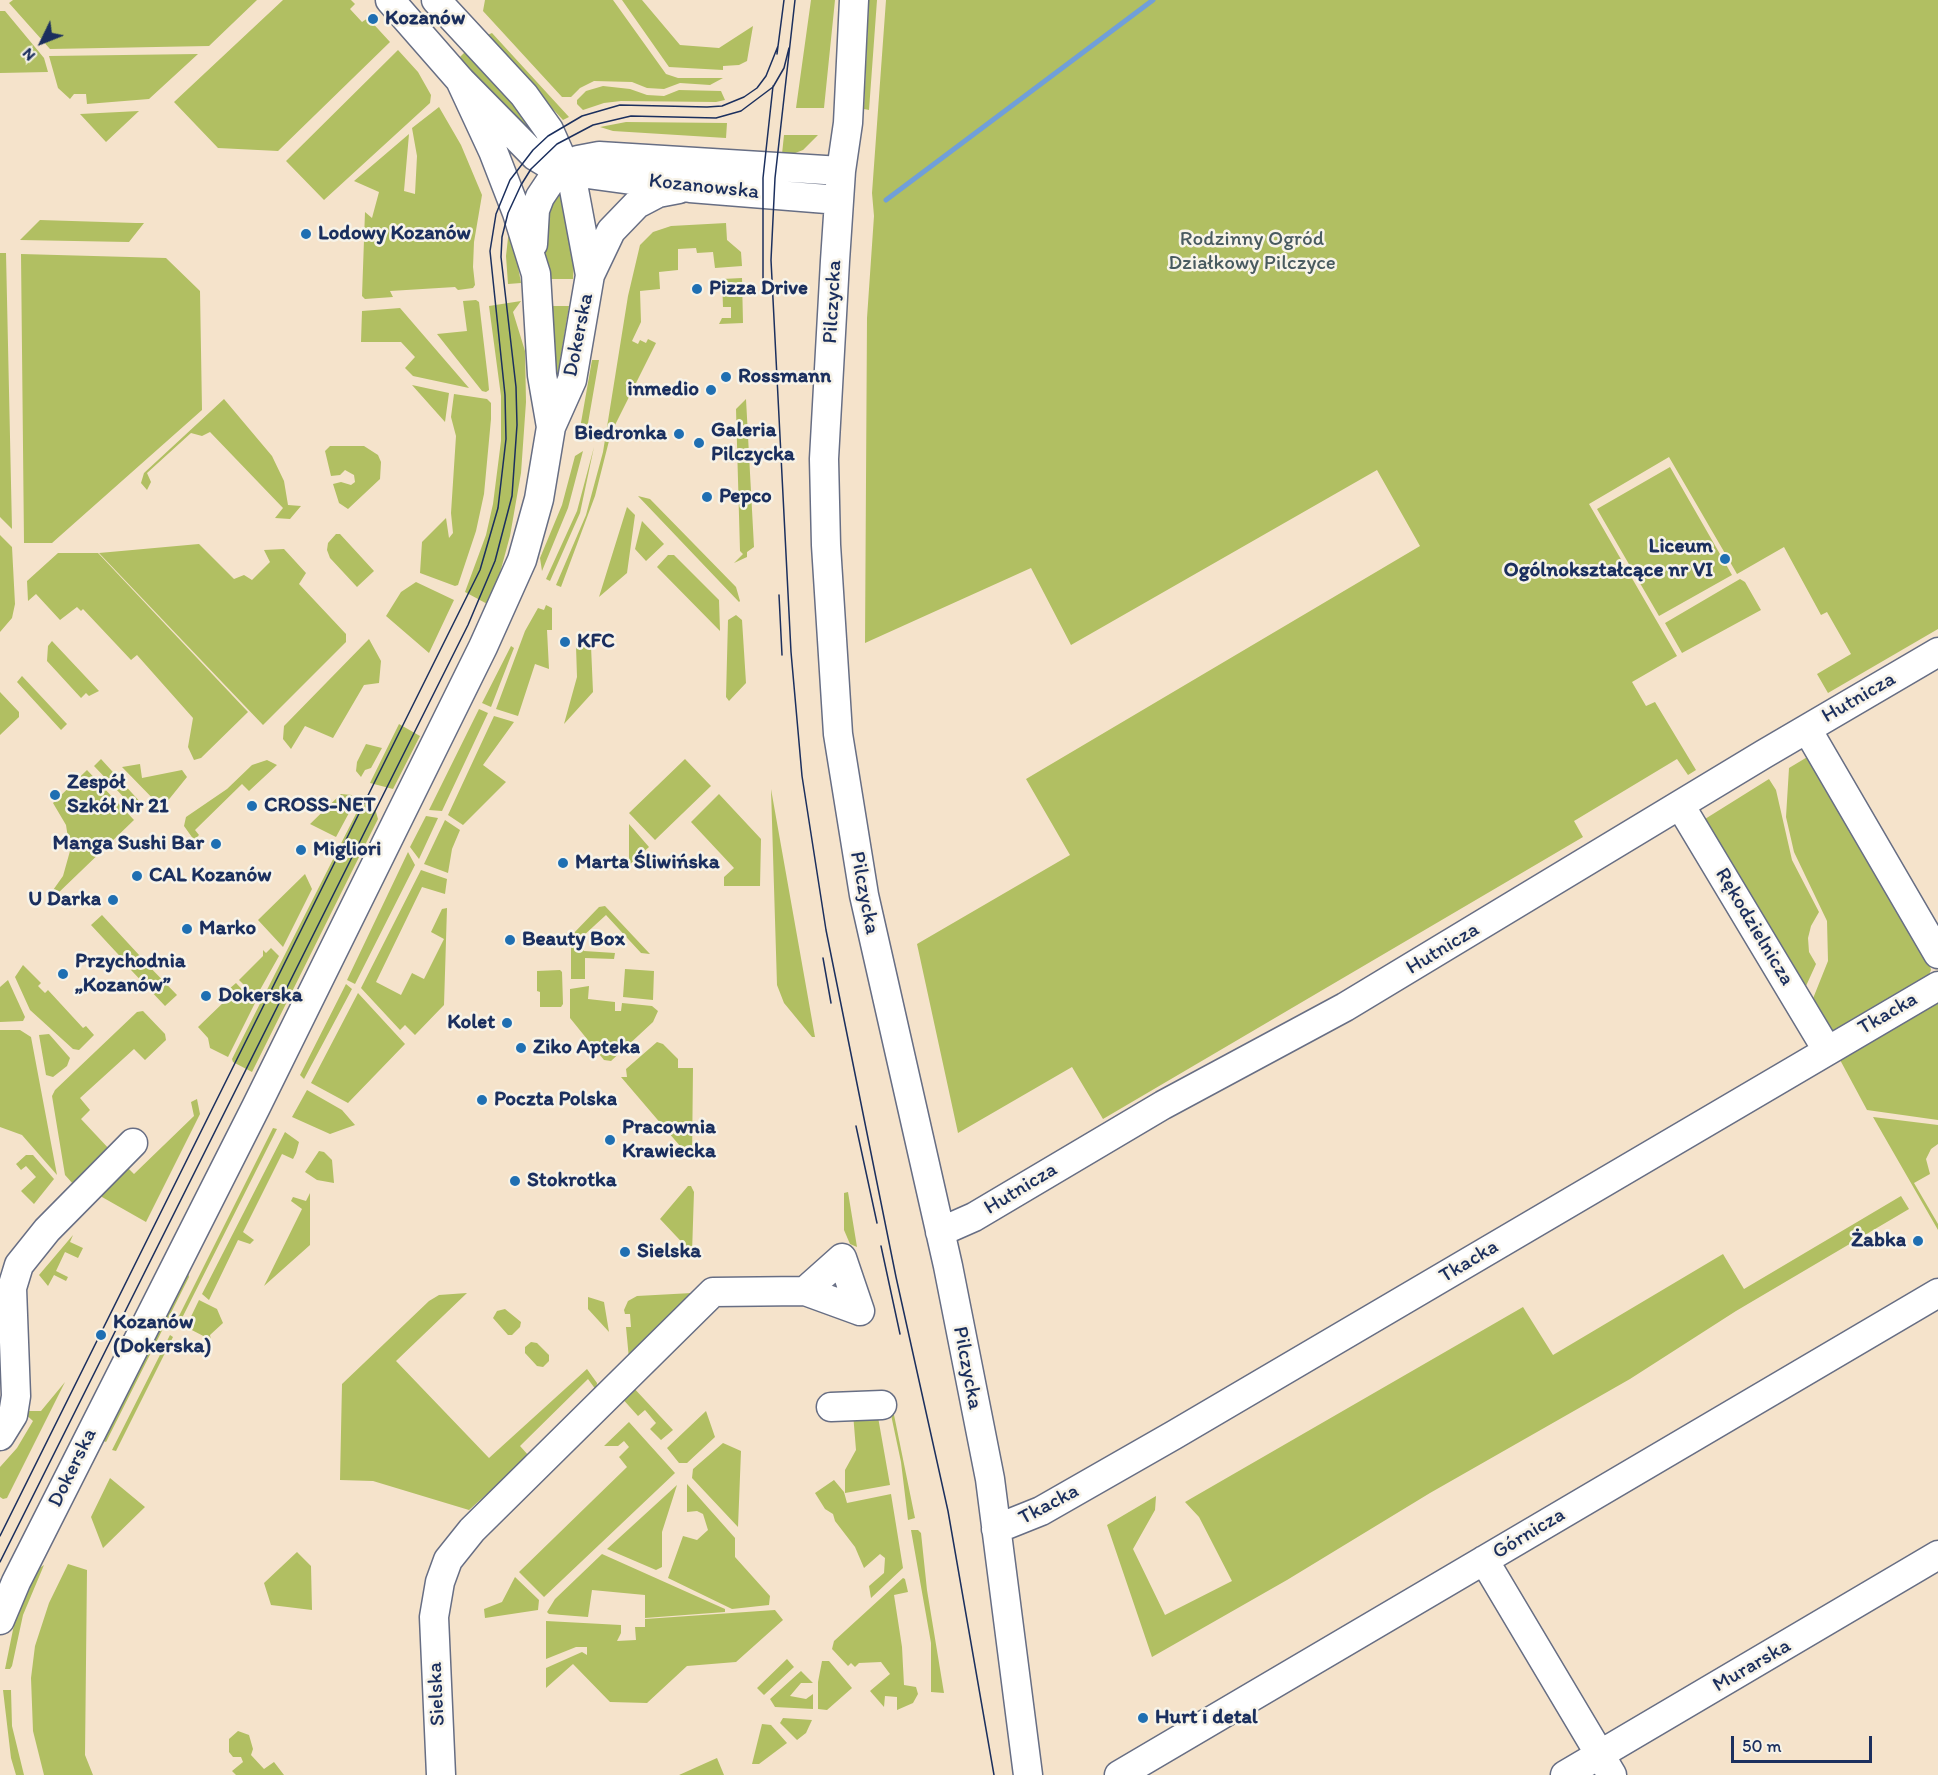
<!DOCTYPE html>
<html>
<head>
<meta charset="utf-8">
<style>
	body { margin:0 }
	#map { position:relative; width:1938px; height:1775px; overflow:hidden; background:#f5e3cb; font-family:Itim,sans-serif }
	canvas { display:block }
	.north { position:absolute; left:12px; top:12px; width:60px; height:60px; -webkit-text-stroke:4px #f7f3e8; paint-order:stroke; rotate:227deg; font-size:16px; font-weight:700; line-height:24px; text-align:center; color:#1b2f5e }
	.north::after { content:''; display:block; margin:auto; width:21px; height:27px; background:#1b2f5e; clip-path:polygon(50% 0,100% 100%,50% 72%,0 100%) }
	.scale { position:absolute; left:1731px; top:1736px; width:141px; height:27px; box-sizing:border-box; border:3px solid #1b2f5e; border-top:0; padding-left:8px; font-size:18px; line-height:21px; white-space:nowrap; color:#1b2f5e; -webkit-text-stroke:4px #f7f3e8; paint-order:stroke }
</style>
</head>
<body>
<div id="map">
<canvas width="1938" height="1775"></canvas>
<div class="north">N</div>
<div class="scale">50 m</div>
</div>
<script>
const ctx = document.querySelector('canvas').getContext('2d');
ctx.lineJoin = 'round';
function paint(path, color) { ctx.fillStyle = color; ctx.fill(path, 'evenodd'); }
const shape = rows => new Path2D(rows.map(r => 'M' + r).join(''));
function trace(path, color, width, dash) { ctx.strokeStyle = color; ctx.lineWidth = width; ctx.lineCap = dash ? 'butt' : 'round'; ctx.setLineDash(dash || []); ctx.stroke(path); }
function drawText(font, color, halo, rows, align = 'center') {
  ctx.font = font + ' Itim,sans-serif'; ctx.lineWidth = 5; ctx.setLineDash([]); ctx.textBaseline = 'middle'; ctx.strokeStyle = halo; ctx.fillStyle = color; for (const [text, x, y, turn = 0] of rows) {
    ctx.save(); ctx.translate(x, y); ctx.rotate((+turn || 0) * Math.PI / 180); ctx.textAlign = isNaN(turn) ? turn : align; if (halo) ctx.strokeText(text, 0, 0); ctx.fillText(text, 0, 0); ctx.restore();
  }
}
paint(shape([
	[13,0,257,0,209,46,50,49,9,3],
	[283,0,351,0,355,4,350,9,362,22,368,18,390,42,278,151,218,148,174,102],
	[485,0,613,0,666,74,678,78,723,78,710,85,680,83,664,89,647,88,632,82,594,81,580,88,571,97,562,97,483,11],
	[622,0,642,0,680,45,719,48,753,26,747,61,739,65,723,66,723,70,669,67],
	[811,0,835,0,824,108,796,108],
	[869,0,877,0,869,110,864,109],
	[886,0,1938,0,1938,629,1828,693,1817,674,1851,654,1827,612,1821,615,1784,547,1737,574,1669,457,1589,504,1677,656,1632,682,1646,706,1655,702,1696,770,1688,775,1677,759,1574,821,1583,837,1103,1119,1072,1067,958,1133,917,944,1070,855,1026,779,1420,546,1377,470,1071,645,1031,568,865,643,867,318,874,216,872,193],
	[0,11,5,11,44,58,48,72,0,73],
	[492,33,569,117,563,120,485,36],
	[468,49,539,136,535,139,463,62,460,57],
	[398,50,418,72,431,95,430,103,324,200,286,161],
	[198,54,149,99,87,104,86,94,74,94,70,99,58,88,49,56],
	[603,86,630,89,647,95,664,96,679,90,721,91,725,100,716,102,621,101,604,103,583,110,577,104,577,100,586,91],
	[439,107,461,145,482,195,474,242,473,267,475,285,473,288,458,290,455,287,390,291,393,297,365,299,362,296,365,212,372,218,379,192,354,181,409,134,404,191,415,194,417,156,412,128],
	[139,111,106,142,80,114],
	[626,122,727,123,726,138,613,131,600,127],
	[784,135,818,135,803,150,790,155,782,154],
	[559,183,574,261,573,279,547,279,542,231],
	[40,220,136,223,144,223,129,242,20,240],
	[726,223,727,240,741,252,742,266,715,268,713,252,697,253,696,248,678,249,678,270,659,272,660,289,640,291,641,322,632,341,638,344,640,340,646,343,648,339,656,343,611,433,595,496,561,587,556,585,586,515,603,452,628,296,640,245,653,232,671,226],
	[509,229,515,250,521,283,508,284,506,256],
	[0,253,6,253,12,529,0,517],
	[21,254,166,258,200,291,202,410,52,543,24,543],
	[742,278,743,323,719,324,722,318,731,318,731,307,723,307,722,279],
	[476,300,479,302,488,379,489,390,486,392,482,391,437,334,467,331,463,301],
	[521,301,513,312,525,351,526,402,521,473,510,536,491,606,465,592,486,535,493,504,501,441,501,396,489,306],
	[549,306,569,306,556,385],
	[400,308,469,388,413,376,405,368,415,357,401,342,361,342,362,311],
	[592,360,599,360,587,429,579,434],
	[412,385,449,393,445,422],
	[454,394,487,399,491,403,491,419,484,494,476,531,458,585,455,586,420,573,422,542,446,518,449,538,453,533,451,513,456,436,451,417],
	[224,399,272,456,284,481,288,505,301,506,290,519,275,518,283,508,210,432,202,436,191,433,147,473,151,482,147,490,141,483,144,473],
	[746,399,754,547,747,552,747,557,734,563,743,554,740,551,736,409],
	[330,446,364,446,378,455,381,462,380,479,348,509,339,503,333,484,341,482,351,485,355,482,354,475,345,470,340,475,331,476,325,451],
	[594,447,580,513,550,581,546,579,577,511],
	[583,451,568,508,542,571,540,558,562,505,575,456],
	[1670,467,1732,575,1659,616,1597,509],
	[638,496,650,499,736,587,740,601,739,602],
	[627,507,635,515,627,573,599,597],
	[642,521,664,544,646,561,635,549],
	[336,534,340,534,374,571,357,587,330,558,327,550,328,543],
	[0,535,12,547,15,604,12,618,0,632],
	[199,544,234,579,244,575,252,580,270,562,264,550,284,549,306,573,299,584,346,634,346,642,263,725,99,553],
	[58,553,98,553,248,712,201,758,194,760,188,747,193,718,137,655,131,660,83,609,81,611,77,607,60,620,36,594,28,601,27,581],
	[668,555,674,555,719,600,720,631,657,567],
	[1740,579,1745,582,1761,610,1682,653,1665,623],
	[416,582,454,600,429,653,386,616,401,592],
	[546,605,552,608,552,630,547,630,549,669,535,664,518,716,496,709,525,631,538,608,544,610],
	[736,615,742,620,746,683,729,701,726,697,728,620],
	[369,639,381,661,379,683,364,685,333,738,305,726,291,749,283,739,284,726],
	[52,641,99,691,89,696,86,693,81,698,47,661,48,646],
	[511,646,514,648,491,707,482,703],
	[576,646,591,646,593,692,564,724,577,677],
	[22,676,67,724,61,730,17,682],
	[0,692,19,712,19,717,0,735],
	[479,709,488,713,442,811,429,810],
	[494,716,514,722,483,765,506,782,463,825,448,815],
	[399,724,420,736,393,789,370,783],
	[366,744,382,748,371,768,365,770,361,777,356,771,357,762],
	[1809,756,1929,961,1931,970,1928,977,1827,1036,1810,1006,1828,961,1827,921,1794,852,1786,817,1789,768],
	[101,759,142,804,136,810,94,766],
	[685,759,711,786,655,840,629,813],
	[267,760,277,765,249,791,242,784,195,830,199,835,194,840,184,826,186,817,227,789,252,765],
	[140,764,142,778,182,770,187,777,162,808,122,767],
	[87,770,134,820,54,897,51,893,63,876,70,851,66,825,53,803],
	[1769,779,1776,790,1792,860,1819,912,1811,926,1808,938,1809,952,1816,964,1801,997,1697,824],
	[771,789,815,1037,812,1037,784,1003,777,985],
	[341,794,352,795,348,805,350,811,336,837,310,824],
	[719,794,761,839,760,886,724,886,724,877,734,868,691,822],
	[363,800,376,812,378,819,252,1072,233,1062,232,1059],
	[426,816,438,818,419,859,410,847],
	[445,820,460,830,452,849,448,873,424,864],
	[629,824,649,847,629,865],
	[408,852,415,865,355,984,347,980],
	[421,870,447,879,445,894,422,887,376,982,401,995,412,973,424,979,444,939,431,932,442,909,447,908,444,1005,415,1035,405,1025,400,1030,361,988],
	[305,874,312,889,283,947,258,920],
	[605,906,650,954,641,953,606,915,582,937,580,944,584,951,615,953,614,959,585,958,585,979,571,979,571,936,599,907],
	[102,915,140,956,129,966,91,925],
	[271,948,279,956,256,997,239,980,263,956,263,950,266,953],
	[143,960,177,995,165,1006,131,970],
	[23,965,41,983,38,986,45,993,48,990,83,1028,86,1026,94,1035,79,1050,73,1049,30,1010,15,977],
	[625,969,654,971,653,1000,623,997],
	[560,970,562,972,563,1004,561,1007,540,1007,540,992,537,991,537,971],
	[8,980,25,1017,23,1021,0,1022,0,987],
	[236,983,255,1003,228,1057,210,1048,208,1038,198,1027,227,999,229,989],
	[346,984,352,989,304,1079,300,1075],
	[589,986,588,999,615,1002,615,1011,621,1011,622,1003,652,1006,658,1011,653,1022,611,1061,604,1060,570,1018,570,989],
	[358,993,405,1044,348,1103,311,1083],
	[1938,999,1938,1120,1867,1110,1839,1058],
	[143,1011,165,1034,166,1040,145,1060,134,1049,80,1098,90,1110,81,1119,111,1151,74,1185,65,1175,52,1096,55,1090,137,1012],
	[0,1030,20,1030,31,1037,57,1175,22,1135,0,1127],
	[49,1034,70,1058,67,1066,53,1077,46,1075,39,1035],
	[657,1042,663,1044,678,1059,678,1068,693,1068,692,1160,621,1077,627,1077,626,1069],
	[307,1090,342,1110,355,1125,330,1134,292,1117],
	[197,1099,200,1114,146,1222,102,1197,100,1193,123,1163,134,1174,194,1116,191,1102],
	[1873,1117,1938,1125,1938,1144,1931,1149,1926,1159,1930,1174,1914,1183,1938,1224,1938,1230],
	[273,1128,277,1129,177,1328,174,1326],
	[285,1132,299,1142,296,1153,293,1159,282,1154,243,1232,254,1240,250,1244,238,1240,209,1300,202,1294],
	[319,1151,324,1152,332,1160,334,1183,317,1180,305,1172],
	[26,1155,33,1155,54,1179,34,1204,21,1191,36,1177,26,1166,21,1170,16,1164],
	[688,1186,691,1186,694,1192,692,1253,660,1219],
	[848,1192,857,1247,850,1244,844,1230,844,1193],
	[310,1193,310,1245,264,1286,302,1209,291,1201,293,1197,306,1201],
	[1901,1196,1909,1209,1736,1311,1630,1379,1430,1493,1287,1580,1152,1657,1107,1525,1156,1496,1155,1510,1133,1549,1165,1615,1232,1581,1199,1517,1185,1502,1523,1307,1553,1355,1723,1254,1744,1289],
	[73,1235,70,1242,83,1248,78,1258,65,1252,56,1271,68,1277,66,1281,54,1275,48,1286,39,1275],
	[188,1272,189,1277,106,1442,99,1439],
	[467,1293,396,1361,489,1458,587,1369,597,1383,596,1390,588,1379,520,1446,529,1456,469,1510,373,1481,340,1480,342,1384,429,1301,439,1295],
	[692,1293,629,1359,626,1327,631,1327,630,1314,625,1314,624,1310,628,1301,637,1296],
	[588,1297,604,1302,609,1332,588,1309],
	[199,1300,217,1309,223,1323,210,1335,211,1340,186,1327],
	[505,1309,521,1322,520,1327,512,1335,508,1335,493,1318,497,1311],
	[170,1335,173,1337,116,1451,112,1450],
	[531,1342,537,1343,549,1355,549,1361,543,1367,537,1366,525,1353,525,1347],
	[65,1382,7,1498,3,1499,0,1497,0,1467,17,1448,33,1421,22,1411,41,1411],
	[631,1385,673,1430,661,1440,650,1429,656,1423,645,1410,638,1416,620,1396],
	[890,1410,893,1410,915,1518,908,1520,901,1462],
	[706,1411,715,1437,687,1463,679,1463,667,1448],
	[853,1413,878,1417,890,1485,845,1493,845,1470,856,1450],
	[629,1422,675,1473,544,1597,519,1572,627,1467,619,1457,629,1447,624,1441,618,1446,604,1446],
	[723,1443,741,1451,738,1527,692,1478,693,1469],
	[110,1478,145,1507,103,1548,91,1517],
	[834,1480,844,1492,847,1503,891,1494,903,1568,871,1598,869,1586,884,1573,885,1558,880,1554,864,1568,855,1547,835,1521,833,1514,825,1509,815,1493],
	[687,1484,735,1538,735,1557,770,1596,769,1605,732,1609,668,1578,683,1536,697,1540,708,1530,703,1514,697,1511,687,1512],
	[677,1485,662,1532,662,1567,656,1570,607,1549],
	[911,1530,918,1530,921,1533,927,1590,944,1693,931,1692,931,1643],
	[297,1552,311,1566,312,1610,271,1605,264,1583],
	[602,1554,725,1609,725,1612,645,1618,645,1595,592,1590,588,1617,549,1614,547,1612,555,1599],
	[68,1564,87,1570,85,1755,93,1775,44,1775,33,1731,31,1678,35,1646,49,1603],
	[44,1565,23,1615,12,1666,10,1669,5,1669,16,1615,38,1569],
	[515,1577,539,1600,538,1610,485,1618,484,1609,502,1602],
	[903,1578,905,1579,908,1592,894,1595,902,1647,904,1685,916,1687,918,1694,913,1703,897,1710,897,1697,885,1696,884,1707,870,1691,890,1674,881,1662,859,1663,855,1667,851,1663,848,1666,832,1649,834,1641],
	[775,1610,783,1620,736,1662,687,1666,647,1703,610,1702,573,1664,546,1688,546,1668,582,1652,587,1655,587,1647,576,1647,546,1659,546,1621,621,1625,621,1633,617,1641,636,1640,635,1627,645,1627,645,1619],
	[787,1659,794,1667,764,1695,757,1688],
	[822,1661,829,1661,852,1688,827,1710,818,1709,818,1682],
	[801,1671,813,1683,801,1683,790,1696,806,1699,813,1694,813,1709,775,1707,770,1699],
	[3,1690,11,1690,12,1726,24,1775,16,1775,11,1758],
	[783,1718,812,1720,806,1733,797,1740,780,1723],
	[762,1724,771,1725,787,1743,759,1764,752,1764],
	[238,1731,249,1735,253,1749,251,1755,264,1769,274,1762,284,1775,236,1775,232,1771,243,1762,241,1757,233,1757,229,1752,229,1739],
	[717,1758,724,1775,679,1775]
]), '#b1bf62');
trace(shape([
	[886,200,1153,0]
]), '#709fd9', 5);
const minor = shape([
	[390,0,460,80,535,156,558,170,690,188,839,200],
	[436,0,524,95,549,130,573,184,590,275],
	[854,0,848,123,841,171,835,261,824,459,826,545,838,734,864,895,948,1266,990,1479,1028,1775],
	[533,244,535,210,540,197,558,170,578,160,599,156,841,171],
	[551,427,572,380,590,275,611,231,637,204,658,193,679,189],
	[1807,729,1938,954],
	[1680,805,1827,1050],
	[940,1232,974,1217,1163,1105,1345,1007,1764,754,1938,652],
	[805,1291,842,1258,860,1311],
	[831,1407,882,1405],
	[0,1436,13,1415,16,1396,12,1288,19,1265,47,1230,133,1143],
	[996,1529,1041,1511,1174,1435,1938,986],
	[1484,1560,1612,1775],
	[0,1620,16,1582,256,1107,483,647,522,560,539,499,551,427,542,375,536,274,517,213,493,151,460,80],
	[441,1775,434,1617,440,1582,448,1560,472,1530,713,1292,805,1291,860,1311],
	[1119,1775,1938,1293],
	[1565,1775,1938,1555]
]);
trace(minor, '#676e84', 31);
trace(minor, '#fff', 28);
trace(shape([
	[795,0,775,178,771,260,791,652,802,776,826,930,896,1277,948,1511,994,1775],
	[777,54,784,0],
	[763,284,763,178,773,86],
	[779,595,782,655],
	[823,958,831,1003],
	[856,1126,877,1223],
	[881,1246,900,1334],
	[0,1536,480,570,498,508,506,439,505,395,490,251,496,214,510,180,533,150,548,136,582,116,620,105,707,107,722,106,744,97,757,88,766,76,778,46],
	[0,1562,468,625,495,561,512,496,517,425,516,387,501,257,502,237,508,213,521,185,531,169,557,144,593,125,631,116,716,118,741,111,773,87,784,68,789,48]
]), '#1b2f5e', 1.5);
for (const [x, y, r, color] of [
	[373,19,6,"#1f6fb2"],
	[306,234,6,"#1f6fb2"],
	[697,289,6,"#1f6fb2"],
	[726,377,6,"#1f6fb2"],
	[711,390,6,"#1f6fb2"],
	[679,434,6,"#1f6fb2"],
	[699,443,6,"#1f6fb2"],
	[707,497,6,"#1f6fb2"],
	[1725,559,6,"#1f6fb2"],
	[565,642,6,"#1f6fb2"],
	[55,795,6,"#1f6fb2"],
	[252,806,6,"#1f6fb2"],
	[216,844,6,"#1f6fb2"],
	[301,850,6,"#1f6fb2"],
	[563,863,6,"#1f6fb2"],
	[137,876,6,"#1f6fb2"],
	[113,900,6,"#1f6fb2"],
	[187,929,6,"#1f6fb2"],
	[510,940,6,"#1f6fb2"],
	[63,974,6,"#1f6fb2"],
	[206,996,6,"#1f6fb2"],
	[507,1023,6,"#1f6fb2"],
	[521,1048,6,"#1f6fb2"],
	[482,1100,6,"#1f6fb2"],
	[610,1140,6,"#1f6fb2"],
	[515,1181,6,"#1f6fb2"],
	[1918,1241,6,"#1f6fb2"],
	[625,1252,6,"#1f6fb2"],
	[101,1335,6,"#1f6fb2"],
	[1143,1718,6,"#1f6fb2"]
]) { const dot = new Path2D(); dot.arc(x, y, r, 0, 2 * Math.PI); ctx.fillStyle = color; ctx.fill(dot); trace(dot, '#f7f3e8', 2); }
drawText('bold 21px', '#1b2f5e', '#f7f3e8', [
	["Kozanów",385,19],
	["Lodowy Kozanów",318,234],
	["Pizza Drive",709,289],
	["Rossmann",738,377],
	["inmedio",699,390,"right"],
	["Galeria",711,431],
	["Pilczycka",711,455],
	["Biedronka",667,434,"right"],
	["Pepco",719,497],
	["Liceum",1713,547,"right"],
	["Ogólnokształcące nr VI",1713,571,"right"],
	["KFC",577,642],
	["Zespół",67,783],
	["Szkół Nr 21",67,807],
	["CROSS-NET",264,806],
	["Manga Sushi Bar",204,844,"right"],
	["Migliori",313,850],
	["Marta Śliwińska",575,863],
	["CAL Kozanów",149,876],
	["U Darka",101,900,"right"],
	["Marko",199,929],
	["Beauty Box",522,940],
	["Przychodnia",75,962],
	["„Kozanów”",75,986],
	["Dokerska",218,996],
	["Kolet",495,1023,"right"],
	["Ziko Apteka",533,1048],
	["Poczta Polska",494,1100],
	["Pracownia",622,1128],
	["Krawiecka",622,1152],
	["Stokrotka",527,1181],
	["Żabka",1906,1241,"right"],
	["Sielska",637,1252],
	["Kozanów",113,1323],
	["(Dokerska)",113,1347],
	["Hurt i detal",1155,1718]
], 'left');
drawText('21px', '#1b2f5e', '#f7f3e8', [
	["Kozanowska",704,187,6],
	["Pilczycka",833,302,-87],
	["Dokerska",579,335,-79],
	["Hutnicza",1859,698,-30],
	["Pilczycka",864,893,79],
	["Rękodzielnicza",1754,927,59],
	["Hutnicza",1443,949,-31],
	["Tkacka",1888,1014,-30],
	["Hutnicza",1021,1189,-31],
	["Tkacka",1469,1262,-31],
	["Pilczycka",967,1368,79],
	["Dokerska",73,1468,-64],
	["Tkacka",1049,1505,-28],
	["Górnicza",1529,1534,-31],
	["Murarska",1752,1666,-30],
	["Sielska",437,1694,-93]
]);
drawText('21px', '#485a5f', '#f7f3e8', [
	["Rodzinny Ogród",1252,240],
	["Działkowy Pilczyce",1252,264]
]);
</script>
</body>
</html>
